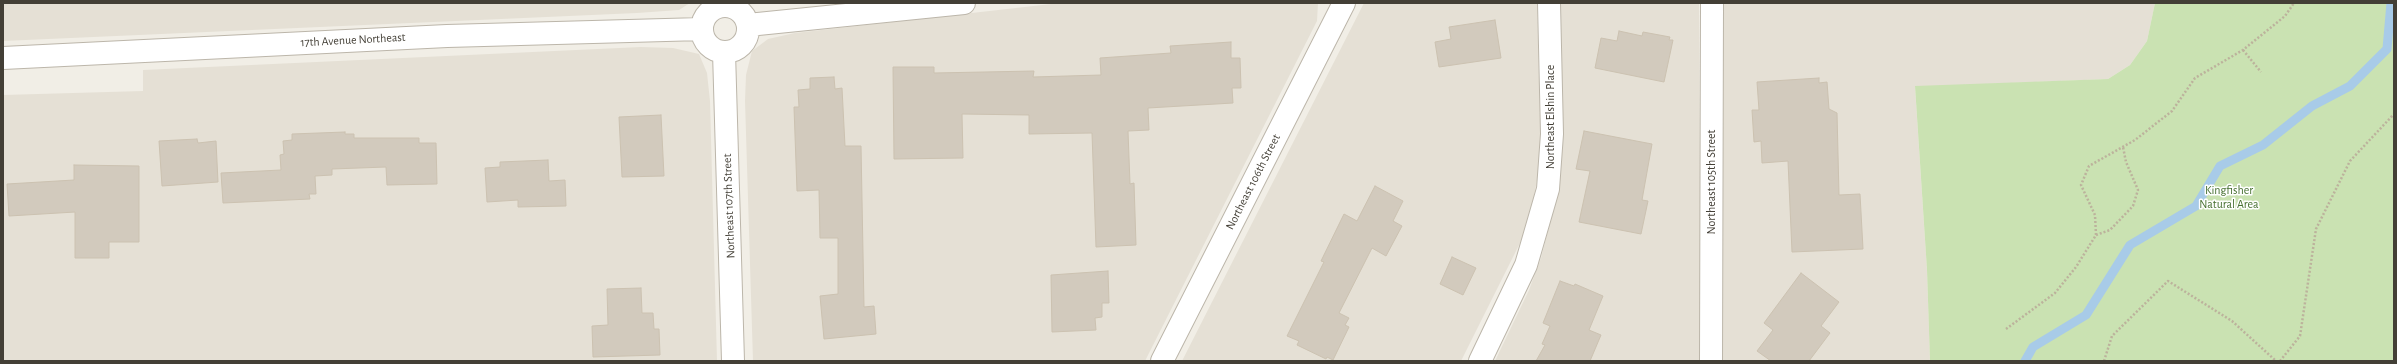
<!DOCTYPE html>
<html>
<head>
<meta charset="utf-8">
<style>
	body { margin:0 }
	#map { position:relative; width:2397px; height:364px; overflow:hidden; background:#f1eee6; font-family:"Alegreya Sans",sans-serif }
	canvas { display:block }
	.frame { position:absolute; inset:0; border:4px solid #433f36; pointer-events:none }
</style>
</head>
<body>
<div id="map">
<canvas width="2397" height="364"></canvas>
<div class="frame"></div>
</div>
<script>
const ctx = document.querySelector('canvas').getContext('2d');
ctx.lineJoin = 'round';
function paint(path, color) { ctx.fillStyle = color; ctx.fill(path, 'evenodd'); }
const shape = rows => new Path2D(rows.map(r => 'M' + r).join(''));
function trace(path, color, width, dash) { ctx.strokeStyle = color; ctx.lineWidth = width; ctx.lineCap = dash ? 'butt' : 'round'; ctx.setLineDash(dash || []); ctx.stroke(path); }
function drawText(font, color, halo, rows, align = 'center') {
  ctx.font = font + ' "Alegreya Sans",sans-serif'; ctx.lineWidth = 3; ctx.setLineDash([]); ctx.textBaseline = 'middle'; ctx.strokeStyle = halo; ctx.fillStyle = color; for (const [text, x, y, turn = 0] of rows) {
    ctx.save(); ctx.translate(x, y); ctx.rotate((+turn || 0) * Math.PI / 180); ctx.textAlign = isNaN(turn) ? turn : align; if (halo) ctx.strokeText(text, 0, 0); ctx.fillText(text, 0, 0); ctx.restore();
  }
}
paint(shape([
	[3,3,690,3,679,10,637,13,3,41],
	[1060,3,1318,3,1317,21,1145,361,753,361,745,101,746,75,752,51,768,39,795,33],
	[1364,3,1537,3,1541,159,1530,217,1521,241,1461,361,1182,361],
	[1559,3,1699,3,1701,361,1495,361,1529,290,1541,258,1558,191],
	[1721,3,2155,3,2147,41,2130,65,2108,79,1915,87,1927,270,1930,361,1720,361],
	[641,47,673,48,699,54,707,73,710,101,717,361,3,361,3,95,143,91,143,70]
]), '#e5e0d5');
paint(shape([
	[2155,3,2394,3,2394,361,1930,361,1927,270,1915,86,2108,79,2130,65,2147,41]
]), '#cae2b2');
trace(shape([
	[2025,361,2033,347,2086,315,2130,245,2196,206,2220,166,2263,145,2312,106,2350,86,2387,49,2391,3]
]), '#a8cbe8', 9);
const building = shape([
	[1495,20,1501,58,1439,67,1435,42,1451,39,1449,27,1495,20],
	[1619,31,1642,36,1643,32,1670,37,1669,40,1673,40,1664,82,1595,68,1601,38,1617,41,1619,31],
	[1231,42,1231,58,1240,58,1241,88,1232,88,1233,103,1148,108,1149,130,1128,131,1130,184,1134,183,1136,245,1096,247,1092,133,1029,134,1029,115,962,114,963,158,894,159,893,67,934,67,934,73,1034,71,1033,77,1101,75,1100,58,1171,53,1170,46,1231,42],
	[834,77,835,89,842,88,845,146,861,146,864,307,874,306,876,334,824,339,820,296,838,294,838,238,820,238,819,190,797,191,794,107,799,107,798,90,810,89,810,78,834,77],
	[1819,78,1819,83,1827,82,1829,109,1837,113,1839,195,1860,194,1863,249,1792,252,1788,161,1762,163,1761,141,1754,142,1752,110,1759,110,1757,82,1819,78],
	[661,115,664,176,622,177,619,117,661,115],
	[1584,131,1652,144,1642,200,1648,201,1641,234,1579,222,1590,171,1576,169,1584,131],
	[345,132,345,134,354,134,354,138,419,138,419,143,436,143,437,184,387,185,386,167,332,169,332,175,315,176,316,194,309,194,310,199,223,203,221,173,281,170,280,155,284,154,283,141,292,140,292,134,345,132],
	[197,139,198,143,216,141,218,182,162,186,159,141,197,139],
	[548,160,549,181,565,180,566,206,518,207,518,200,487,202,485,168,500,167,500,162,548,160],
	[74,165,139,166,139,242,109,242,109,258,75,258,75,212,9,216,7,184,74,180,74,165],
	[1375,186,1403,201,1393,221,1402,226,1386,256,1372,248,1339,313,1349,318,1345,325,1349,327,1333,360,1327,357,1326,359,1297,345,1299,341,1287,336,1324,262,1321,261,1344,214,1357,221,1375,186],
	[1452,257,1476,268,1463,295,1440,284,1452,257],
	[1108,271,1109,303,1102,303,1102,317,1095,318,1096,330,1052,332,1051,275,1108,271],
	[1801,273,1839,302,1821,326,1830,333,1809,361,1771,361,1757,351,1773,330,1764,323,1801,273],
	[1560,281,1574,286,1575,284,1603,296,1589,330,1601,335,1590,361,1536,361,1545,345,1542,344,1550,326,1543,323,1560,281],
	[641,288,642,313,653,313,654,329,659,329,660,355,593,357,592,326,608,325,607,289,641,288]
]);
paint(building, '#d2cabd');
trace(building, '#ccc2b1', 1);
const street = shape([
	'702 29a23 23 0 1 1 46 0a23 23 0 1 1-46 0Z',
	[748,25,964,3],
	[724,52,733,361],
	[3,58,447,36,702,29],
	[1162,361,1344,3],
	[1480,361,1526,265,1548,189,1552,134,1549,3],
	[1711,361,1712,3]
]);
trace(street, '#bcb6aa', 24);
trace(shape([
	[2243,50,2261,72],
	[2096,235,2110,230,2133,206,2138,190,2126,162,2123,147],
	[2006,329,2055,293,2076,267,2096,235,2095,215,2081,185,2089,166,2135,140,2172,111,2195,78,2243,50,2285,16,2294,3],
	[2104,361,2112,336,2168,281,2232,321,2276,361],
	[2280,361,2300,336,2316,229,2350,161,2394,114]
]), '#bcb29c', 2.5, [2, 2]);
trace(street, '#fff', 22);
drawText('12px', '#433f36', '#fff', [
	["17th Avenue Northeast",353,40,-3],
	["Northeast Elshin Place",1550,117,-90],
	["Northeast 106th Street",1253,182,-63],
	["Northeast 105th Street",1711,182,-90],
	["Northeast 107th Street",729,206,-92]
]);
drawText('12px', '#456f2f', '#fff', [
	["Kingfisher",2229,190],
	["Natural Area",2229,204]
]);
</script>
</body>
</html>
